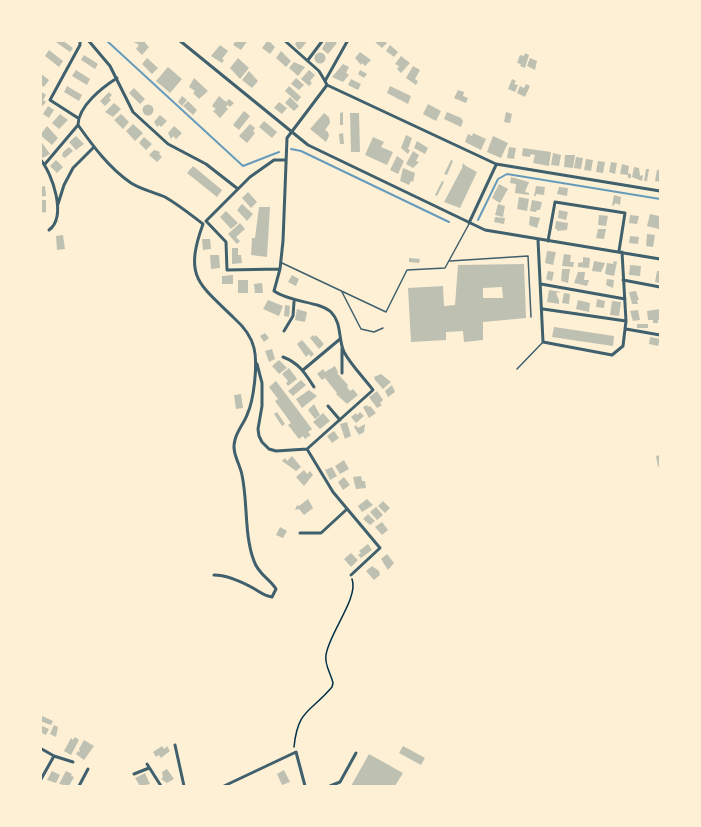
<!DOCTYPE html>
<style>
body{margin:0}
#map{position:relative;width:701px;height:827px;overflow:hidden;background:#fdf0d5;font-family:"Source Sans 3",sans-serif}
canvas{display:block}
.frame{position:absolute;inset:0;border:42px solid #fdf0d5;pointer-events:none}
</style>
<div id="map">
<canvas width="701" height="827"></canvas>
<div class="frame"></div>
</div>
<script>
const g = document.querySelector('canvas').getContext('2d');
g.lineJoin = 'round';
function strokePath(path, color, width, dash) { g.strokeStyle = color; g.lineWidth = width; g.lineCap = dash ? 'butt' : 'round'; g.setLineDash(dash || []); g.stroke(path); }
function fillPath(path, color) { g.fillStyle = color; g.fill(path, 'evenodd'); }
strokePath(new Path2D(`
 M106 40 243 166 279 152
 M291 149 301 151 449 222
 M478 220 498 179 507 174 660 199`), '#669bbc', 2);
fillPath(new Path2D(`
 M53 40H62L73 48 70 52Z
 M130 40H147L145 43 149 47 142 55 136 49 139 45Z
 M236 40H248L241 50 233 45Z
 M268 40 275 47 270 54 262 48Z
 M297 40H308L301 49H298L295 44Z
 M327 40H333L337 43 328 54 322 49Z
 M376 40H384L387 43 382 48 375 42Z
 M220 45 228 51 222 59 224 60 222 63 211 56Z
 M390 45 398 52 394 57 386 51Z
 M49 50 63 61 59 67 45 56Z
 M281 51 291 61 286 67 276 58Z
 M360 52 371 60 365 66 362 63 361 65 355 58Z
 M314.5 58a5.5 5.5 0 1 1 11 0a5.5 5.5 0 1 1-11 0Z
 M525 53 529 55 525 68 520 66 521 64 517 63 520 55 524 56Z
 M84 55 98 64 95 69 81 60Z
 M401 56 410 63 401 73 397 69 399 66 395 64Z
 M147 58 158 68 152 74 142 64Z
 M238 58 249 68 240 79 230 68Z
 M530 58 537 61 535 70 527 66Z
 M294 62 305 67 298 76 289 68Z
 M343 64 349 67 346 73 349 75 343 82 332 77Z
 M413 66 420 70 415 79 418 81 416 85 406 78Z
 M168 67 182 79 170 93 156 81Z
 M76 70 90 79 87 85 72 76Z
 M309 70 315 75 310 81 312 83 309 86 301 79Z
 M360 70 367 74 364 78 358 74Z
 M249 71 258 81 252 88 242 80Z
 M40 73 49 80 44 87 40 84Z
 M194 78 208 91 199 99 193 93 195 91 189 87Z
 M296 78 304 85 299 90 291 84Z
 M351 79 361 84 358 90 348 85Z
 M512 79 516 81 514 84 518 85 515 92 508 89Z
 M526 84 530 86 525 97 517 93 520 86 524 88Z
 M67 86 82 95 79 101 64 92Z
 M289 86 301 97 297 102 285 91Z
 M390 86 411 96 408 104 387 93Z
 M134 88 145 99 140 104 129 93Z
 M458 90 464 92 463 96 468 98 466 103 454 98Z
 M42 92 46 95 43 100 46 102 40 109Z
 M109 92 112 95 109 98 111 100 105 106 100 101Z
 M182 96 187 100 182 106 178 102Z
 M219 96 226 102 229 99 234 103 230 107 228 105 226 107 228 109 220 118 213 111 216 109 212 106Z
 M290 97 299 106 294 111 285 103Z
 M188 101 197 110 193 115 183 106Z
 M279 102 287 108 282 114 274 108Z
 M114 103 121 109 113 117 105 112Z
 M428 104 441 111 436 121 423 114Z
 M142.5 110a5.5 5.5 0 1 1 11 0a5.5 5.5 0 1 1-11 0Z
 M48 106 54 110 49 118 43 114Z
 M244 111 250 116 239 130 233 125Z
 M343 112V125H340V113Z
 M447 112 461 118 463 121 461 127 444 119Z
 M506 112 512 114 510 123 504 122Z
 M324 113 329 117 330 123 325 130 328 132 329 136 326 142 310 129Z
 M350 113H359L360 152H351Z
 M60 114 68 120 59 129 52 123Z
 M121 114 129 122 123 129 114 120Z
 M160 115 167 121 161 127 159 125 157 127 154 122Z
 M264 121 277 132 272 138 259 127Z
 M133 124 143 133 135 141 126 131Z
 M250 124 255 128 253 131 255 133 247 143 239 136Z
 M47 126 58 138 52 145 40 135Z
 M174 126 182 133 176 139 173 136 171 139 168 133Z
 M343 133 344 144H340L339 134Z
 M473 133 486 139 481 150 465 142 468 134 472 136Z
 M406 135 412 138 408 149 410 150 408 154 401 148Z
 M76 136 84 144 76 150 69 142Z
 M493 136 508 143 501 158 487 152Z
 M144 137 152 144 146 150 139 143Z
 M373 137 384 142 381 147 393 152 387 165 365 155Z
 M40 140 50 154 43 158 40 155Z
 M417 141 428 148 425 154 414 148Z
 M69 147 73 151 65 158 62 156 63 152Z
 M509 147 516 148 514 159 507 158Z
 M523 148 551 152 549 166 533 163 535 155 531 154 530 157 522 156Z
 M154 150 160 152 159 154 162 157 157 162 149 155Z
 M413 151 419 155 416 161 419 162 413 168 406 164Z
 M553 153 561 155 559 166 551 165Z
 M565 155H575L573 168 564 167Z
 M397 156 404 161 398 174 390 170Z
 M576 157 583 158 581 169 574 168Z
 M586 159 593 160 591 171 584 170Z
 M56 160 63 167 57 173 50 166Z
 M451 160 453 161 447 175 444 174Z
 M598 161 605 162 603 173 596 172Z
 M611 162 617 163 615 174 609 172Z
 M463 163 466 166 477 172 460 208 444 202 462 168Z
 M622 164 629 166 628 173 631 174V178H628V175L620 174Z
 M193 166 222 190 217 197 187 173Z
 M634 167 639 168 640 176 643 175 642 181 632 177Z
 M403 168 415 173 413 182 411 181 409 185 400 181Z
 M646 169H649L647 181H644Z
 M657 170H660V182L655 181Z
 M511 177 529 182 525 192 529 193V195L515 193 516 184 510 183Z
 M442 181 444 182 437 196 435 195Z
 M499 184 508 189 500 203 492 198Z
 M45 186 46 196 40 197V187Z
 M536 186 545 187 544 195 536 194V196H534Z
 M559 187 568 188 567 196 557 194Z
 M248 192 257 202 251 208 242 198Z
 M614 195 621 197 620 205 615 203 614 206 612 205Z
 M519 197 529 199 527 211 517 209Z
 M40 200H46V212L40 213Z
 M532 200 542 202 540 210H537L536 212 530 211Z
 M242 204 253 214 247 221 237 210Z
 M498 204 505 206 503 217 495 215Z
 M259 207H270L267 257 251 255 252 238H255Z
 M559 210 568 212 566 220 558 218Z
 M226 211 238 223 231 229 220 217Z
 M650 214 659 216V229L647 226Z
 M599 215 608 216 606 226 598 225Z
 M630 215 639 216 637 224 629 223Z
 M530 216 540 218 537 228 529 225Z
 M495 217 505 218 504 224 494 222Z
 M556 221 568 223 567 230 557 231V229H555Z
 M240 223 245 229 236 237 240 241 237 244 228 234Z
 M598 229H606L604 239 596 238Z
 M647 234 655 235 653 247 646 246Z
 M63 235 65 249 57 250 56 236Z
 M630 236 639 237 638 244 629 243Z
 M202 239H210L211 249 203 250Z
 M232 248H238V255H241L242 263 232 264Z
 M547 251 556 252 553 265 545 263Z
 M564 254 571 255 570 262H574L573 267 562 266Z
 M210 255H219L220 268 211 269Z
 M583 257 590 258 589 268 578 267V263L583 262Z
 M409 258 420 259 419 263 409 262Z
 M594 261 605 263 601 272 592 271Z
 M614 261 617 262 614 276 605 274 607 263 613 264Z
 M524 264 526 318 483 322V340L464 342 463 331 446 332V340L411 342 408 288 443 286 444 306 455 305 458 265ZM502 287 503 298H483V288Z
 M630 265 641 266 640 276 629 275Z
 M562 269H570L568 283 561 281Z
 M548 271 554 272 552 281 546 279Z
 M657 271H660V283L655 282Z
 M578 272H585L584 280H589L587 286 574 283Z
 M233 275V284H222V276Z
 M292 275 299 279 296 286 288 282Z
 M607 279 614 280 613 288 606 285Z
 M238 280H248V293H238Z
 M262 283 263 293H255L254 284Z
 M549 290 561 292 556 293 559 300V304L547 302Z
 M636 291 639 300H637L638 304H632L629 292Z
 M564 293 570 294 569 304 562 303Z
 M597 299 605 301 604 308 596 307Z
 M268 300 283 306 279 316 263 309Z
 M578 300 590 303 589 312 576 309Z
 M612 301 621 302 619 316 610 315Z
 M285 305 290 306 289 317 284 316Z
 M297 309 307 312 305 322 295 320Z
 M660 309V319L658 320V323H653V320H648L647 311Z
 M638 310 640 320 633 321 630 311Z
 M637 324H648V328H637Z
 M554 327 614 336 613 346 552 337Z
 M265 333 269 338 264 342 260 336Z
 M313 335 314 337 316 335 324 344 319 349 310 338Z
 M650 337 660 339 658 346 649 344Z
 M302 340 314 354 311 357 309 354 306 357 297 344Z
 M272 349 275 359 269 362 265 351Z
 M279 360 287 368 279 374 272 366Z
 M335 366 338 372 337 373 348 385 347 387 350 391 353 389 358 395 347 404 336 394 337 393 325 378 322 380 317 374 323 369 325 372Z
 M289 368 297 379 288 386 286 383 288 381 282 374Z
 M381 374 391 382 383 389 375 380 374 377Z
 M301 380 306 385 293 396 288 391Z
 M276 381 312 429 308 432 311 435 305 439 303 436 299 439 288 425 291 423 275 401 278 399 269 387Z
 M392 385 395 392 388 397 385 391Z
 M309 390 317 396 302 408 296 399Z
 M377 391 383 400 380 403 382 405 377 408 369 397Z
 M241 394 243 408 236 409 234 395Z
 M314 404 320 415 315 419 308 410Z
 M367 405 368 407 370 406 376 413 369 418 363 407Z
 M277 412 285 424 282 426 274 414Z
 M360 412 364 416 356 423 351 417 356 413 357 415Z
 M323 413 330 421 320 429 313 422Z
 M347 422 351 436 345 439 340 424Z
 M365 424 364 432 359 435 354 427 356 425 358 428Z
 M334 431 339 438 332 443 327 436Z
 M660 455V466L658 467 656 456Z
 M292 456 301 467 296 471 282 461 285 458 287 461Z
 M344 460 349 469 340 474 335 466Z
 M332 467 337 476 330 480 325 470Z
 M304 470 307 474 310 471 313 475 304 486 296 477Z
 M361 476 362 481H365L366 488 356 489 353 477Z
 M344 477 350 485 343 490 338 482Z
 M308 499 313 508 304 515 299 509 295 510 297 505 299 506Z
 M367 499 373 505 362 512 358 506Z
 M383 501 390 508 385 513 378 506Z
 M376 507 383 515 377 520 370 512Z
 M368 514 375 521 370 525 363 519Z
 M382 522 388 530 382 535 375 527Z
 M280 527 287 531 283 538 276 535Z
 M368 544 372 550 361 558 358 555 361 553 359 551Z
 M351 553 358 560 351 567 344 559Z
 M387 554 394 563 388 570 381 559Z
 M372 566 379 571 380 575 374 580 366 571Z
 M40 715 53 721 51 725 40 721Z
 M40 725 49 729 46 735 40 732Z
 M54 725 58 727 56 737 50 734Z
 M75 737 79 740 71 755 64 751 71 738 73 740Z
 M84 740 94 746 84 760 76 754 78 751 80 752 79 749Z
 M162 746 164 749 167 746 170 751 161 758 159 755 156 757 153 752Z
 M403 746 425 758 421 765 399 753Z
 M369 754 403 773 395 786H351Z
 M167 769 174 779 167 783 161 779 163 777 162 772Z
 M284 770 290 782 282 785 277 774Z
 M52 771 60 775 56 783 47 780Z
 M66 771 72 774 71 776 74 777 69 786 59 784Z
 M145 773 150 784 140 786 135 778Z`), '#bec0b2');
strokePath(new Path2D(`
 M294 747C298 709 310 713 332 687L333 683C331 674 324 664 326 655 329 633 359 598 352 579`), '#003049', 1.5);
strokePath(new Path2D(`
 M450 261 528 256 531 317
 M282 263 386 312 407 270 445 268 469 224
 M342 292 361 329 374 332 383 328
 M517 369 543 342`), '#3f606c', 1.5);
strokePath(new Path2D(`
 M88 40 110 66 133 112 168 144 206 164 238 189
 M179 40 308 145 485 230 660 259
 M284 40 319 71 325 81
 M308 60 323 40
 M327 85 496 164 660 191
 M78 118 50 100 80 45V40
 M78 125C93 146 109 168 131 183 142 190 154 192 165 197 179 205 191 215 203 224
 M40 159C53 174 67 217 49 230
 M45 164 78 125C78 106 103 87 117 78
 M58 204 64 185 73 168 94 147
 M469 223 496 165
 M203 224C184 277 198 283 234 318 243 326 251 335 254 348 258 364 254 400 247 415 244 423 237 431 235 440 231 452 240 464 242 475 248 503 244 535 254 561 258 574 270 579 276 589L272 597C264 596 260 592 253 588 242 582 226 575 214 575
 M538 240 543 342 612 355 623 346 626 321
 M548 241 555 202 625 213 619 251
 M280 269 227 270 226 242 206 221 250 177 274 160H285
 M623 280 660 287
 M541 284 625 299
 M543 309 626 321 622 252
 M626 329 660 335
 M284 331 293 316 294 302
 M342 348V373
 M283 357C299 363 305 373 314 387
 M257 364 262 383V406L258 429 259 436 262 442 269 449 276 451 307 449 373 390C364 378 351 365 344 352 338 339 342 323 331 312 319 301 291 303 274 291L280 269 283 241 287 138 327 85 325 81 348 40
 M303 370 340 339
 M328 406 340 420
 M307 449 333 492 380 548 351 575
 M300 533H321L346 510
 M175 745 184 786
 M40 748 54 756 73 762
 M147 764 161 786
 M134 774 149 768
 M40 781 54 756
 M79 786 88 769
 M224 786 296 752 305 786
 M330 786 340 782 356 753`), '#3f606c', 3);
</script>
